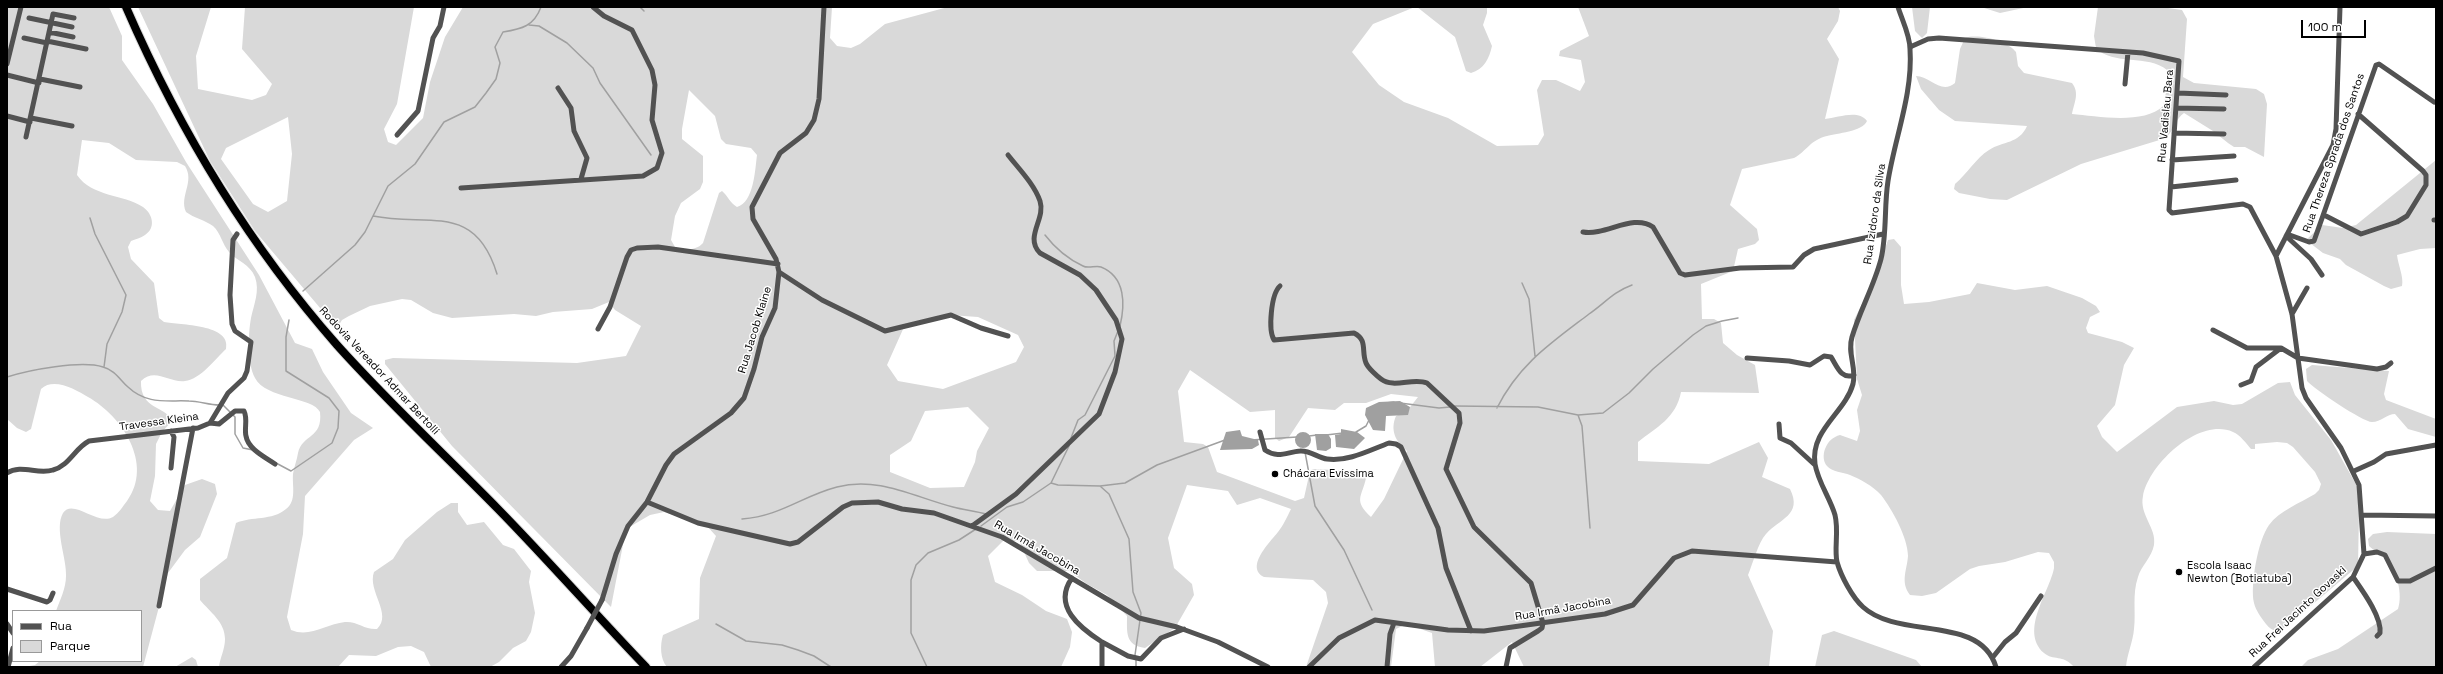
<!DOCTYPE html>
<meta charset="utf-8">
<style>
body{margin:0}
#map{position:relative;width:2443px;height:674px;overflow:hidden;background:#fff;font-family:"Space Grotesk",sans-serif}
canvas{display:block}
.frame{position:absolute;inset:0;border:8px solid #000;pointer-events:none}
.legend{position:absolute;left:12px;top:610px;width:130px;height:52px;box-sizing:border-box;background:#fff;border:1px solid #999;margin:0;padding:5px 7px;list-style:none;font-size:12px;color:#000}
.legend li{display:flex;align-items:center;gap:8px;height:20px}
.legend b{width:20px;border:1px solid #999}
.scale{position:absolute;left:2301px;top:20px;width:65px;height:18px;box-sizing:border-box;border:2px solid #000;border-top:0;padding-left:5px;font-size:12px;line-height:14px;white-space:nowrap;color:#000;-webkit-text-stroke:3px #fff;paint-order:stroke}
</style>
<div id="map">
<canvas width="2443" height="674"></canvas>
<div class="frame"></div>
<ul class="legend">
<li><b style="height:5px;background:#525252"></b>Rua</li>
<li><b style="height:11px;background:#d9d9d9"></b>Parque</li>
</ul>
<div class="scale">100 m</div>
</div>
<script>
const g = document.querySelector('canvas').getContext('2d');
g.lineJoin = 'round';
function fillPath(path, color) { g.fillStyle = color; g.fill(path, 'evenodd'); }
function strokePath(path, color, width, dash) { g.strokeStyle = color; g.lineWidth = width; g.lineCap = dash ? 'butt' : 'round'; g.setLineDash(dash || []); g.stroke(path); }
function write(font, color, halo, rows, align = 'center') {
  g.font = font + ' "Space Grotesk",sans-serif'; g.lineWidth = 3; g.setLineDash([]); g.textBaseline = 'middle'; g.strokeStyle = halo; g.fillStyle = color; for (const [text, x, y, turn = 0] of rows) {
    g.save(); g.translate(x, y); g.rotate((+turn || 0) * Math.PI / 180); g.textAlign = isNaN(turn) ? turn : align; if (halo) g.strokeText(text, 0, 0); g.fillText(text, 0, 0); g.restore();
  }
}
fillPath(new Path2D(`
 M7 7H109L122 36V60L153 104 186 162 259 275 295 343 312 349 323 372 351 413 373 428 354 440 305 496 303 534 287 617 291 630C310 638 326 624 345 622 357 621 365 630 377 629 393 614 367 591 374 572L393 559 405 540 437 512 451 503H458V512L467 525 484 522 503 545 514 549 531 571 529 582 535 613 531 632 526 641 513 648 499 662 490 667H431L424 652 411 646 398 647 376 656 349 655 338 667H219C220 658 225 649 225 639 225 622 210 612 200 600V579L227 558 236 523C252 516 272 521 286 509 297 501 292 486 293 474 294 467 297 460 298 453 302 434 323 439 320 412 313 397 266 399 255 378 247 363 248 335 251 318 254 304 260 291 255 277 250 264 237 261 229 252 222 244 221 233 213 226 205 220 194 218 186 212 179 196 195 182 185 166L177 162 136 160 109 143 82 140 77 175C92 197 123 194 143 207 153 214 156 228 145 235 141 238 135 239 131 241L128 247 131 259 154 283 159 318 164 322C180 325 232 324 226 349 215 359 201 379 185 381 169 383 155 367 141 381 140 410 165 405 172 421L162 432 156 444 155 476 150 501 158 510 170 511 185 485 202 479 215 484 217 494 200 537 185 550 168 573 143 667H24L35 665 40 661H141V611H56C60 600 66 588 66 576 67 559 54 529 63 513 73 498 97 526 113 517 119 513 123 506 127 501 154 464 122 416 88 397 76 390 54 377 41 389L31 429 26 432 17 428 7 419Z
 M138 7H211L196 56 198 89 252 100 266 95 272 84 242 49 245 7H414L397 104 384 129 388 142 396 145 423 118 430 82 445 37 463 7H832L830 38 837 46 851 48 860 44 885 24 948 7H1415L1373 24 1352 52 1379 85 1404 102 1448 118 1497 146 1538 145 1544 135 1537 90 1542 80H1556L1580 91 1585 82 1581 60 1559 56 1560 51 1589 36 1578 7H1838L1840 11 1838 21 1827 39 1839 59 1825 119C1838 118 1858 109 1867 121 1862 132 1837 133 1827 136 1810 140 1807 151 1794 158L1742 169 1730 205 1757 229 1759 240 1755 244 1738 249 1733 271 1701 284 1702 319H1714L1721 323 1723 343 1737 355 1755 365 1759 393 1681 392C1676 418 1657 427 1638 442V461L1709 464 1759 442 1768 458 1762 477 1790 489C1803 515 1779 519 1766 534 1758 543 1753 563 1748 575L1773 631 1769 667H1524L1512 642 1480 667H1435L1432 633 1406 624 1396 629 1391 667H1306L1328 603 1326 592 1313 580 1264 577C1244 567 1272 540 1278 532 1283 526 1287 517 1291 509L1260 498 1237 505 1228 491 1187 485 1168 538 1174 568 1192 584 1194 595 1175 628 1145 648C1125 645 1127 633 1127 616L1107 595 1087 584 1069 571H1037L1029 563 1019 541H1003L988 556 995 582 1022 595 1046 611 1067 619 1072 632 1070 647 1061 667H667C660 659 660 645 663 635L699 619 700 578 716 536 706 525 664 512 650 515 626 529 611 607 452 446 385 364V360L393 358 577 363 626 356 641 326 615 310 609 302 592 309 553 312 536 316 514 314 452 318 433 313 411 300 402 299 370 306 349 316 342 320 337 328 255 231 210 161ZM689 90 715 116 721 139 726 144 751 148 757 155C755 170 754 202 737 207 730 203 728 196 722 191L719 193 703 243C696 251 684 250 675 247L671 240 675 216 681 203 700 189 703 182V156L682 139V129ZM288 117 292 154 287 201 268 212 253 204 221 159 226 148ZM950 315 978 317 1018 335 1024 347 1016 362 943 389 898 381 887 365 904 327ZM1190 370 1250 412 1275 410V438L1279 441 1289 437 1308 408 1335 410 1344 403H1366L1391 394 1418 397 1407 411 1396 416C1390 430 1395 441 1407 451L1384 499 1371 517C1353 500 1362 497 1366 478L1363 473 1356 471 1313 469 1310 471 1304 498 1295 501 1217 472 1208 447 1203 444 1184 442 1178 391ZM968 407 989 428 977 451 975 462 964 487 930 488 890 472V455L911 441 925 411Z
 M1417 7H1487V13L1483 25 1492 46C1489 59 1484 69 1471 73L1466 71 1455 37Z
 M1912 7H1930L1927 33 1922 38 1915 31Z
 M1981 7H2028L2000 13Z
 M2098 7H2161L2182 10 2187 19 2183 77 2194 83 2256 89 2264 94 2267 104 2264 157 2245 147H2234L2228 143 2213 131 2184 113C2176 118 2174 130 2166 138L2081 164 2007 200 1990 199 1959 193 1954 189 1955 184C1967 174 1976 158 1989 150 2003 141 2019 144 2027 126L1955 121 1939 110 1921 89 1916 76C1930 76 1941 95 1955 83L1960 49 1965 38C1978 33 2008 41 2016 52L2018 66 2024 73 2072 83C2080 93 2074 103 2072 114 2096 116 2144 125 2163 106L2169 79 2167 70C2148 54 2113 66 2096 48L2094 36Z
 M2436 160V248L2420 249 2397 255C2398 265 2404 277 2402 286L2391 289 2384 286 2346 265 2340 259 2323 253 2306 240 2322 225 2343 228 2356 225Z
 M1894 239 1901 247V285L1904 304 1929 302 1970 294 1977 283 2015 290 2047 286 2082 298 2096 306 2100 312 2090 317 2086 328 2088 333 2122 342 2134 348 2124 365 2115 405 2097 426 2102 437 2117 452 2177 407 2214 401 2233 405 2242 404 2278 383 2290 382 2295 395 2331 440 2357 486 2359 514 2358 566 2287 626C2278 632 2272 632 2266 624 2261 617 2256 611 2254 603 2250 585 2258 540 2269 525 2279 511 2300 503 2315 494L2319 490 2321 484 2315 472 2293 447 2287 443 2277 442 2255 444V449H2251C2246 443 2240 435 2233 432 2199 417 2149 464 2143 496 2139 515 2157 528 2154 545 2152 557 2141 566 2138 577 2132 594 2136 612 2134 629 2133 642 2127 654 2126 667H2074C2063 654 2053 661 2044 653 2019 631 2050 591 2054 568V562L2049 553 2038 552 2005 562 1979 566 1970 569 1936 593 1922 596 1910 595C1900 582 1907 570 1908 556 1908 538 1892 509 1881 495 1873 486 1860 479 1850 475 1843 472 1832 472 1827 466 1823 462 1823 454 1825 449 1828 441 1833 437 1840 435L1857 441 1860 431 1857 410 1862 395 1857 379 1854 320 1874 280 1888 240Z
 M2312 365 2389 371 2384 394 2386 400 2436 419V437L2408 429 2395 414C2387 414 2381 422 2372 422 2363 422 2314 389 2307 381L2306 369Z
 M2387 532 2436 534V667H2301L2308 660 2338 649 2398 609C2403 594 2397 571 2386 559 2381 554 2374 551 2369 546L2368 539 2373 534Z
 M1834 631 1916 660 1922 667H1815L1822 635Z
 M192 657 196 660 198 667H175Z`), '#d9d9d9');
fillPath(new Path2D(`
 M1400 401 1410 407 1408 415 1386 416 1385 431 1373 430 1365 415 1366 408 1379 402Z
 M1341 429 1357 432 1365 438 1354 449 1336 447 1335 435 1341 434Z
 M1240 430 1242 436 1258 440 1259 445 1252 449 1220 450 1226 432Z
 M1295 440a8 8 0 1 1 16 0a8 8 0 1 1-16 0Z
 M1315 434H1328L1331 439V448L1326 451 1317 450Z`), '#a0a0a0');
strokePath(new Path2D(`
 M640 7 644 11
 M529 25 539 26 567 43 593 68 600 83 651 155
 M373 216C429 227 475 202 497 274
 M90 218 95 234 126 295 122 312 107 344 104 367
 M1045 235C1055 248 1068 259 1083 266 1088 269 1096 265 1101 267 1126 277 1125 305 1120 326
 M1522 283 1529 299 1535 356
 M303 291 355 245 365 232 388 186 415 164 444 122 475 107 486 93 496 79 500 63 495 47 503 32C522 29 534 26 541 7
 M7 377C29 370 81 360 103 367 115 370 120 380 128 387 147 405 167 400 189 401 199 401 209 405 219 405
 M1386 403 1394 402
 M1400 403 1439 408 1450 407
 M223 405 235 417V434L243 448 253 450
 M1455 406 1538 407 1578 415 1603 413 1629 393 1653 369 1693 335 1706 326 1722 321 1738 318
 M1497 408C1519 364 1551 343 1589 314 1605 303 1613 292 1632 285
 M1578 415 1582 426 1590 528
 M1356 432 1366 426 1369 420
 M1326 435 1343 433
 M1309 436 1317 435
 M1071 438 1078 420 1085 415 1115 356 1114 341 1118 331
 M1251 440 1297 437
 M1305 452 1315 506 1344 550 1372 610
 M276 463 291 471 332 443 338 428 339 411 329 398 286 371V337L289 320
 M1051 483 1058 485 1100 486 1125 483 1157 465 1225 440
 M1100 486 1109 494 1129 539 1133 592 1141 613 1135 655
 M742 519C781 516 802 496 837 487 878 476 914 497 953 507 964 510 975 511 986 514
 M981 526 1007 507 1023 502 1051 483 1069 446
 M716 624 746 641 782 645 798 650 814 656 831 667
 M1136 659V667
 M927 667 911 633V580L916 565 928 553 959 540 976 529`), '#a0a0a0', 1.5);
const highway = new Path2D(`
 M126 7C179 129 249 245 337 345 388 402 444 454 498 509 548 560 596 615 646 667`);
strokePath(highway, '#dbdbdb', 10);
strokePath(new Path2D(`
 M1898 7C1902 20 1910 35 1910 49 1913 94 1895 137 1888 181 1884 206 1887 234 1881 259 1874 286 1860 310 1852 337 1847 353 1857 368 1853 384 1845 413 1810 430 1815 464 1818 482 1830 498 1835 515 1839 531 1834 548 1837 562 1841 576 1852 597 1863 607 1899 640 1980 614 1996 667
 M29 18 72 27
 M49 32 73 37
 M24 38 47 43
 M47 41 86 49
 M1910 47 1928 39 1939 38 2143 53 2179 61 2169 210 2172 213 2243 204 2250 207 2276 256 2292 314 2302 388 2306 398 2341 448 2359 485 2364 554 2353 577 2254 667
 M7 64 21 7
 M7 75 39 83
 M40 79 80 87
 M2125 84 2128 52
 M558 88 571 108 574 131 587 158 581 179
 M2178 93 2226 95
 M2176 108 2224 109
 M7 116 30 122
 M31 118 72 126
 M2174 133 2224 134
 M397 135 418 111 433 38 440 26 444 7
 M26 137 53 14 74 18
 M2172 160 2234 156
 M2171 187 2236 180
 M461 188 643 176 657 168 662 153 652 120 655 85 652 70 632 30 604 16 593 7
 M2324 215 2361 234 2397 222 2407 216 2426 185V175L2423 171 2358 114
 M2434 220H2436
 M1583 232C1606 236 1633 213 1653 227L1680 273 1685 275 1740 268 1793 267 1804 255 1814 249 1883 234
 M2287 234 2309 242 2314 241 2376 65 2379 64 2434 102
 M2286 236 2311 259 2322 275
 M2276 256 2333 145 2336 129 2340 7
 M779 272 822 300 885 331 951 315 981 328 1008 336
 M1280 286C1271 294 1268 330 1274 340L1354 333C1368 340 1361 351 1366 363 1368 368 1377 376 1381 379 1394 389 1413 377 1427 383L1459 413 1460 423 1446 469 1474 527 1531 583 1543 623 1542 628 1538 631 1510 648 1506 667
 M2292 314 2307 288
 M598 329 610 307 627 257 631 250 637 248 658 247 778 264
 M2213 330 2247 348H2280
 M1747 358 1789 361 1810 365 1824 356 1831 357C1837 366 1841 380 1854 375
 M2241 385 2251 381 2256 367 2281 348 2298 358 2377 369 2386 367 2391 363
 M210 423 219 424 235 411H244C248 419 244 428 246 436 248 449 265 457 275 464
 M1779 424 1780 438 1791 443 1815 465
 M171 431 174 437 171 468
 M1260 432 1265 450C1278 459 1287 452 1300 451 1310 450 1318 458 1327 459 1348 462 1370 450 1389 443L1396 444 1401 447 1438 528 1446 568 1471 631
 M2354 471 2374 462 2386 454 2436 445
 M7 473C21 464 38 475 53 470 69 466 75 448 89 441L198 428 210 423 228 393 244 378 247 371 251 342 235 331 232 324 230 295 233 240 237 234
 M647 502 698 523 790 544 798 542 843 507 852 503 878 502 902 509 934 513 1002 537 1139 618 1177 627 1218 642 1268 667
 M2363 515 2436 516
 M972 526 1016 494 1099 414 1115 372 1122 339 1116 320 1096 290 1080 275 1040 253C1024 237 1046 219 1040 201 1034 184 1019 169 1008 155
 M2364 554 2377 552 2385 555 2398 581H2410L2436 568
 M2353 577C2362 590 2382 617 2380 633L2377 636
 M1072 578C1052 606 1080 628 1102 642
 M7 589 47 602 50 600 53 593
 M602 600 616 554 628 526 647 502 666 465 674 454 731 413 744 398 754 369 762 337 775 308 779 272 776 259 753 219 752 207 780 153 806 133 814 120 819 99 824 7
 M159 606 193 428
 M7 624 13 633
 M1993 657 2005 642 2016 633 2041 596
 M8 667 13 648
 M561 667 571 656 587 628
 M1102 667V642L1128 656 1141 659 1161 638 1184 629
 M1309 667 1339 638 1375 620 1448 630 1484 631 1605 614 1633 605 1674 558 1692 551 1837 562
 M1387 667 1390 634 1394 623`), '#525252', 5);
strokePath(highway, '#000', 8);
strokePath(new Path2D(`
 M587 628 602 600`), '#525252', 5);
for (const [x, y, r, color] of [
 [1275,474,4,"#000"],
 [2179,572,4,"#000"]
]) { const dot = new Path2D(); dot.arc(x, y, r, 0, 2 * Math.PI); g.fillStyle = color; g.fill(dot); strokePath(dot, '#fff', 1.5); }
write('11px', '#000', '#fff', [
 ["Rua Vadislau Bara",2166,116,-85],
 ["Rua Thereza Sprada dos Santos",2334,153,-71],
 ["Rua Izidoro da Silva",1875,214,-82],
 ["Rua Jacob Klaine",755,330,-73],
 ["Rodovia Vereador Admar Bertolli",379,371,47],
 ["Travessa Kleina",159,422,-8],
 ["Rua Irmã Jacobina",1037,548,30],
 ["Rua Irmã Jacobina",1563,609,-10],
 ["Rua Frei Jacinto Govaski",2298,612,-43]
]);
write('11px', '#000', '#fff', [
 ["Chácara Evíssima",1283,474],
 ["Escola Isaac",2187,566],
 ["Newton (Botiatuba)",2187,579]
], 'left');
</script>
